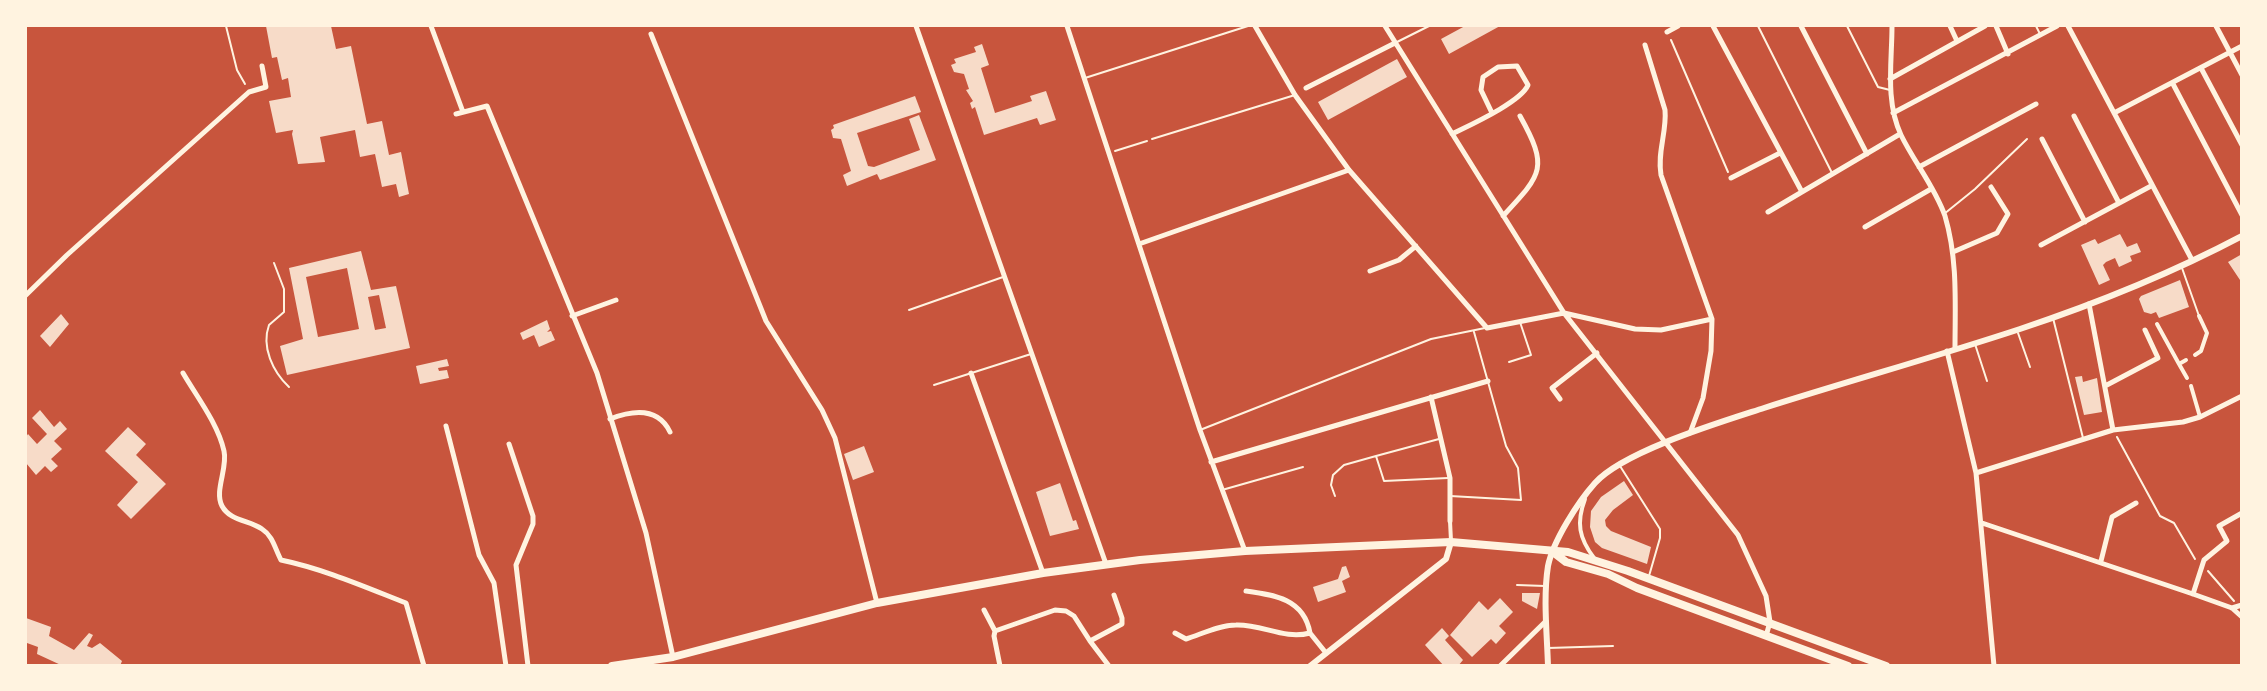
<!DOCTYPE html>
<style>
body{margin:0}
#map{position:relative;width:2267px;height:691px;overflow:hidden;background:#c8553d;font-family:"Asap Condensed",sans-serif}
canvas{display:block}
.frame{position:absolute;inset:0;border:27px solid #fff3e0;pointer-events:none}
</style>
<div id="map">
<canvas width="2267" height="691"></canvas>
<div class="frame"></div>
</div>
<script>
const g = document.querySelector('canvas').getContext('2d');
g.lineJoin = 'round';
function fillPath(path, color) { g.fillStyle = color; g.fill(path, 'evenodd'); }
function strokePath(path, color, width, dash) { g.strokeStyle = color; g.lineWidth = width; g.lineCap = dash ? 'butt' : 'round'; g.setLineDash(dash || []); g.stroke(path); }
fillPath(new Path2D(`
 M266 26H331L336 49 351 46 367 124 382 121 389 155 401 152 409 194 399 197 396 184 382 187 375 154 360 157 355 130 320 137 325 162 298 164 292 134 293 130 276 133 269 101 291 97 288 78 282 80 277 57 272 58Z
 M1465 26H1500L1449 54 1441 39Z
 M982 44 989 65 981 68 995 113 1032 101 1030 96 1046 91 1056 120 1040 125 1037 118 984 135 975 107 972 109 970 103 973 101 966 90 969 89 964 74 954 72 951 65 956 63 954 59 976 52 974 47Z
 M1397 59 1407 77 1328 120 1318 102Z
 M915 96 921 112 857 133 868 166 874 167 920 150 909 119 919 115 936 160 880 180 877 174 847 186 843 175 851 171 841 139 833 138 831 130 834 128 833 125Z
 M2120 234 2127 247 2137 243 2141 252 2130 256 2132 261 2119 267 2115 258 2106 262 2103 265 2110 280 2099 285 2081 245 2095 239 2098 244Z
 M361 251 371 290 396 286 410 348 287 375 280 346 303 339 289 268ZM347 268 359 329 318 337 306 277ZM379 295 386 328 375 330 368 297Z
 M2242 254V283L2228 262Z
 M2180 280 2189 307 2159 318 2156 312 2151 314 2144 312 2139 299 2141 296Z
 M61 314 69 324 50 347 40 336Z
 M547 320 550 329 547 332 551 331 555 340 539 347 534 335 523 340 520 333Z
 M447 359 449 366 438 368 439 371 447 370 449 378 420 384 416 366Z
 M2082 376 2083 382 2097 378 2102 412 2084 415 2075 377Z
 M40 410 54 427 60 421 67 429 54 441 62 449 51 459 58 466 51 472 45 466 36 475 26 463V437L28 434 37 444 47 434 32 418Z
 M128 427 146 444 136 455 166 484 131 519 117 505 138 482 105 451Z
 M864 446 874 472 853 480 844 454Z
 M1624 481 1633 495 1613 510 1605 520 1606 526 1611 531 1651 547 1647 564 1602 548 1595 542 1590 527 1591 511 1601 497Z
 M1060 483 1073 521 1076 520 1079 529 1050 536 1036 492Z
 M1346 566 1350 577 1342 581 1346 592 1318 602 1313 587 1338 579 1342 567Z
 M1522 593H1540L1537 609 1522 601Z
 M1500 598 1513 612 1499 626 1506 633 1496 644 1491 639 1472 657 1450 635 1479 601 1488 610Z
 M26 618 51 627 49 636 74 650 89 633 93 635 87 646 92 648 100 643 122 661 120 666H63L37 654 38 647 27 643Z
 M1442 628 1449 636 1445 640 1463 660 1458 666H1444L1425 645Z`), '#f7dbc8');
strokePath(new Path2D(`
 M226 26 237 70 245 84
 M1671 40 1728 172
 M1115 151 1147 141
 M2117 437 2160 516 2174 523 2195 559
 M2208 571 2234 601`), '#fff3e0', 2);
strokePath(new Path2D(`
 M1758 26 1832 173
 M1847 26 1878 87 1890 90
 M2036 26 2040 34
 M1397 42 1429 26
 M1085 78 1248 26
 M1152 139 1295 95
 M1944 214 1975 189 2027 139
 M274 263 284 289V312L269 325C261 347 273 372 289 387
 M2182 268 2199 316
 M909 310 1003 277
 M2053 318 2083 438
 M2018 333 2030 367
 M1975 344 1987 381
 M1509 362 1531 355 1520 322
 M934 385 1031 354
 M1200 430 1431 339 1485 328
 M1439 439 1376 456 1384 481 1448 478
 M1620 466 1660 529V538L1649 576
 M1222 490 1303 467
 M1335 496 1331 485 1333 475 1344 465 1376 456
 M1450 496 1521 500 1518 468 1506 446 1474 332
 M1517 585 1545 586
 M1548 648 1613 646`), '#fff3e0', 2);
strokePath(new Path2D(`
 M2157 324 2179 364
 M2195 355 2201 351 2207 333 2199 316
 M2186 360 2179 364 2187 378
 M2191 386 2200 417
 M1585 499C1576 523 1579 538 1594 558
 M1450 521 1451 541`), '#fff3e0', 4);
strokePath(new Path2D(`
 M431 26 463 112
 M916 26 1106 564
 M1067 26 1200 430 1245 551
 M1255 26 1295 95 1349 170 1487 328 1564 313 1635 329 1661 330 1712 319
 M1385 26 1564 313 1738 535 1766 596 1770 622 1766 636
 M1713 26 1802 192
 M1801 26 1867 154
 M1892 26C1892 62 1885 101 1901 135 1914 162 1935 187 1945 216 1958 260 1955 304 1955 349
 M1950 26 1957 41
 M1996 26 2008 54
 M2068 26 2192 260
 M2216 26 2242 75
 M1667 32 1678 26
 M651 34 766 321 822 410 835 438 877 603
 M1645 45 1665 110C1667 132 1657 152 1661 175L1712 319 1711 351 1703 398 1690 433
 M2201 68 2242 145
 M1890 79 1985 26
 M2173 84 2242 215
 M1306 88 1395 43
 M1893 113 2057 26
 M2114 113 2242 46
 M456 114 487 106 597 373 646 533 673 657
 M2074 116 2119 203
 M1452 134C1470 125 1521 102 1528 85L1517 66 1498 67 1483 77 1481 90 1492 113
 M2042 139 2085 222
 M1919 167 2036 104
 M1731 178 1780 153
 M1768 212 1900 134
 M1503 216C1542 174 1549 168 1520 116
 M1865 227 1931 189
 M1139 244 1349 170
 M2041 245 2151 186
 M1953 252 1997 233 2008 214 1991 187
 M1370 271 1399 260 1416 246
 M26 295 67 255 249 92 266 87 262 66
 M2089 304 2113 430
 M572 316 616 300
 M1947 351 1976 473 1994 666
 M183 373C197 397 218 424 224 451 228 468 214 491 222 506 230 521 249 520 262 529 273 536 275 549 281 560 324 569 365 587 406 603L424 666
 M971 373 1043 573
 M2105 386 2158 358 2145 330
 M1431 397 1450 478V521
 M1560 399 1552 388 1597 353
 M610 419C633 410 658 407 670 432
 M446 426 479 555 494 583 506 666
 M509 444 533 516V524L516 565 528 666
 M1211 462 1488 381
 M1976 473 2113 430 2183 422 2200 417 2242 396
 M1982 523 2193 594 2232 608 2242 617
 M2101 561 2112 517 2136 503
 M1246 591C1275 595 1304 599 1310 633
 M2193 594 2204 560 2227 541 2219 526 2242 513
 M2232 608 2242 605
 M984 610 995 631
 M1175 633 1186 639C1202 634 1219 625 1236 625 1262 624 1284 640 1310 633L1326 653
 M1090 641 1122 624V618L1114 595
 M1000 666 994 636 995 631 1055 610 1066 611 1074 616 1090 641 1109 666
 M1500 666 1546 621`), '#fff3e0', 5);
strokePath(new Path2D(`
 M1310 666 1446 559 1451 542
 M1548 666C1547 633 1543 598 1548 566 1553 541 1578 502 1595 483 1624 451 1721 422 1764 408 1849 381 1935 357 2020 329 2095 304 2172 273 2242 236`), '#fff3e0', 6);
strokePath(new Path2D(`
 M1553 552 1566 562 1608 574 1637 588 1848 666
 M612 666 673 657 877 603 1043 573 1140 560 1245 551 1451 542 1568 552 1628 571 1886 666`), '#fff3e0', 8);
</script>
